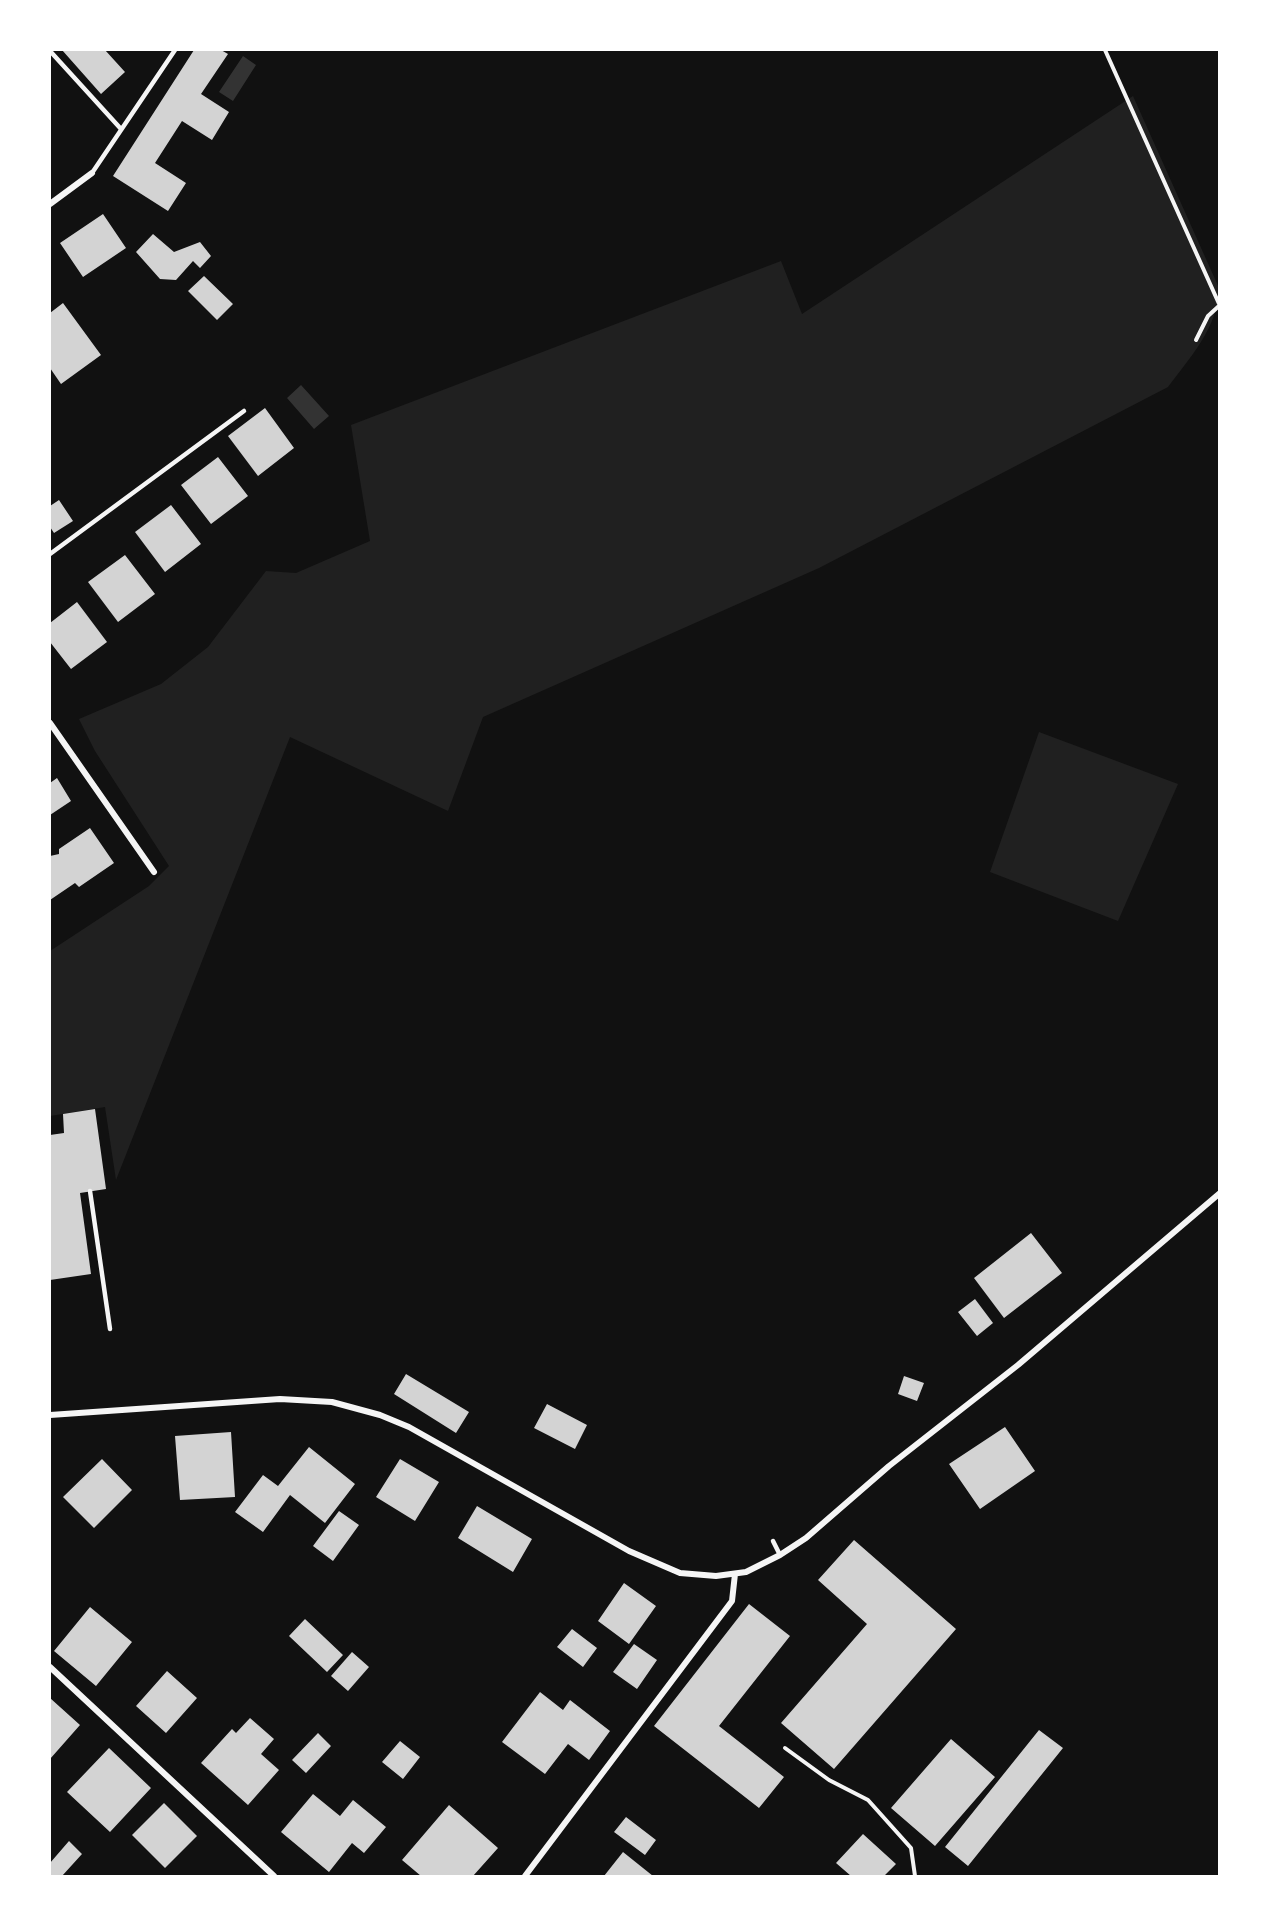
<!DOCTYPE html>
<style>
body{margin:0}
#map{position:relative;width:1269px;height:1926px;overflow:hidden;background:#111;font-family:Montserrat,sans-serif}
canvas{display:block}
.frame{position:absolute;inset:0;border:51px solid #fff;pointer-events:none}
</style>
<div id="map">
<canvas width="1269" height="1926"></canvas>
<div class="frame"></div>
</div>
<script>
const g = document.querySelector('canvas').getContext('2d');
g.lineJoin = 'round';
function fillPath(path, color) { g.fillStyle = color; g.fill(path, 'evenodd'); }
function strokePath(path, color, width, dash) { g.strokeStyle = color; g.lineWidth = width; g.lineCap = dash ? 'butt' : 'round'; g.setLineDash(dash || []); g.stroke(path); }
fillPath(new Path2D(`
 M1133 96 1219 288C1219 326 1189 359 1168 387L819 568 483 717 448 811 290 737 116 1180 105 1107 50 1116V951L149 886 169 866 95 751 79 719 161 684 208 647 266 571 296 573 370 541 351 425 781 261 802 314Z
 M1039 732 1178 784 1118 921 990 872Z`), '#202020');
fillPath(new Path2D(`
 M243 56 256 65 233 101 219 92Z
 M301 385 329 416 314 429 287 398Z`), '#333');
fillPath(new Path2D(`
 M62 50H105L125 72 101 94Z
 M194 50H221L228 54 201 94 229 112 212 140 182 121 155 163 186 183 168 211 113 176Z
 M103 214 126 248 83 277 60 243Z
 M153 234 174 252 200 242 211 256 200 268 193 261 176 280 160 279 136 252Z
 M204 276 233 304 217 320 188 291Z
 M63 303 101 355 61 384 50 368V313Z
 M265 408 294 448 258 476 228 436Z
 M218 457 248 496 211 524 181 485Z
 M59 500 73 521 54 533 50 527V506Z
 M171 505 201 544 165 572 135 532Z
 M125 555 155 594 118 622 88 582Z
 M77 602 107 642 71 669 50 642V623Z
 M57 778 71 801 50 815V783Z
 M90 828 114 863 79 887 75 883 50 900V856L59 854V849Z
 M95 1109 106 1189 80 1193 91 1274 50 1280V1135L64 1133 63 1114Z
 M1031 1233 1062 1273 1004 1318 974 1278Z
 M975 1299 993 1323 977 1336 958 1312Z
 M406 1374 469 1412 456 1433 394 1394Z
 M904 1376 924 1383 917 1401 898 1394Z
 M547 1404 587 1425 575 1449 534 1428Z
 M1005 1427 1035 1471 980 1509 949 1464Z
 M231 1432 235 1497 180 1500 175 1436Z
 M309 1447 355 1484 325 1523 290 1495 263 1532 235 1512 263 1475 278 1486Z
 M102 1459 132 1490 94 1528 63 1497Z
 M400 1459 439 1482 415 1521 376 1497Z
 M477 1506 532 1539 513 1572 458 1538Z
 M339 1511 359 1525 333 1561 313 1546Z
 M854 1540 956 1629 834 1769 781 1723 867 1624 818 1580Z
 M624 1583 656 1606 629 1644 598 1621Z
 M749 1604 790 1636 719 1726 784 1777 759 1808 654 1726Z
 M90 1607 132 1642 96 1686 54 1651Z
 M305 1619 343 1655 327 1672 289 1636Z
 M572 1629 597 1648 583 1667 557 1647Z
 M634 1644 657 1660 637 1689 613 1672Z
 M352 1652 369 1667 348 1691 331 1676Z
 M167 1671 197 1698 166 1733 136 1706Z
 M540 1692 563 1710 570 1700 610 1731 589 1760 568 1744 545 1774 502 1742Z
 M50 1698 80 1725 50 1759Z
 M250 1718 274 1739 261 1754 279 1770 248 1805 201 1763 232 1729 236 1733Z
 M1039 1730 1063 1748 968 1866 945 1847Z
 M318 1733 331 1746 306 1773 292 1760Z
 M951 1739 995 1777 935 1846 891 1808Z
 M400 1741 420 1757 403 1779 382 1762Z
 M109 1748 151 1788 110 1832 67 1792Z
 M313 1794 340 1816 353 1800 386 1827 364 1853 352 1843 329 1872 281 1832Z
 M164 1803 197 1836 165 1868 132 1835Z
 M449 1805 498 1848 473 1876H421L402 1860Z
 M626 1817 656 1840 645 1855 614 1832Z
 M863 1834 896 1864 884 1876H851L836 1863Z
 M69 1841 82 1854 62 1876H50V1863Z
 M623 1852 653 1876H604Z`), '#d3d3d3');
strokePath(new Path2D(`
 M1105 50 1220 306
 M1196 340 1208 316 1220 305
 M785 1748 829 1780 868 1800 911 1848 915 1876`), '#f5f5f5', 4);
strokePath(new Path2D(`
 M50 51 121 129
 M92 173 175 50
 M50 554 244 411
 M90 1191 110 1329
 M773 1541 780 1555`), '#f5f5f5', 4.5);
strokePath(new Path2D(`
 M50 204 92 173
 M50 723 154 872
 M50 1415 280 1399 332 1402 380 1415 409 1427 629 1551 680 1573 716 1576 746 1572 780 1555 806 1538 889 1466 1018 1365 1220 1193
 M50 1667 274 1876
 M525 1876 732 1601 735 1574`), '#f5f5f5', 6);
</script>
